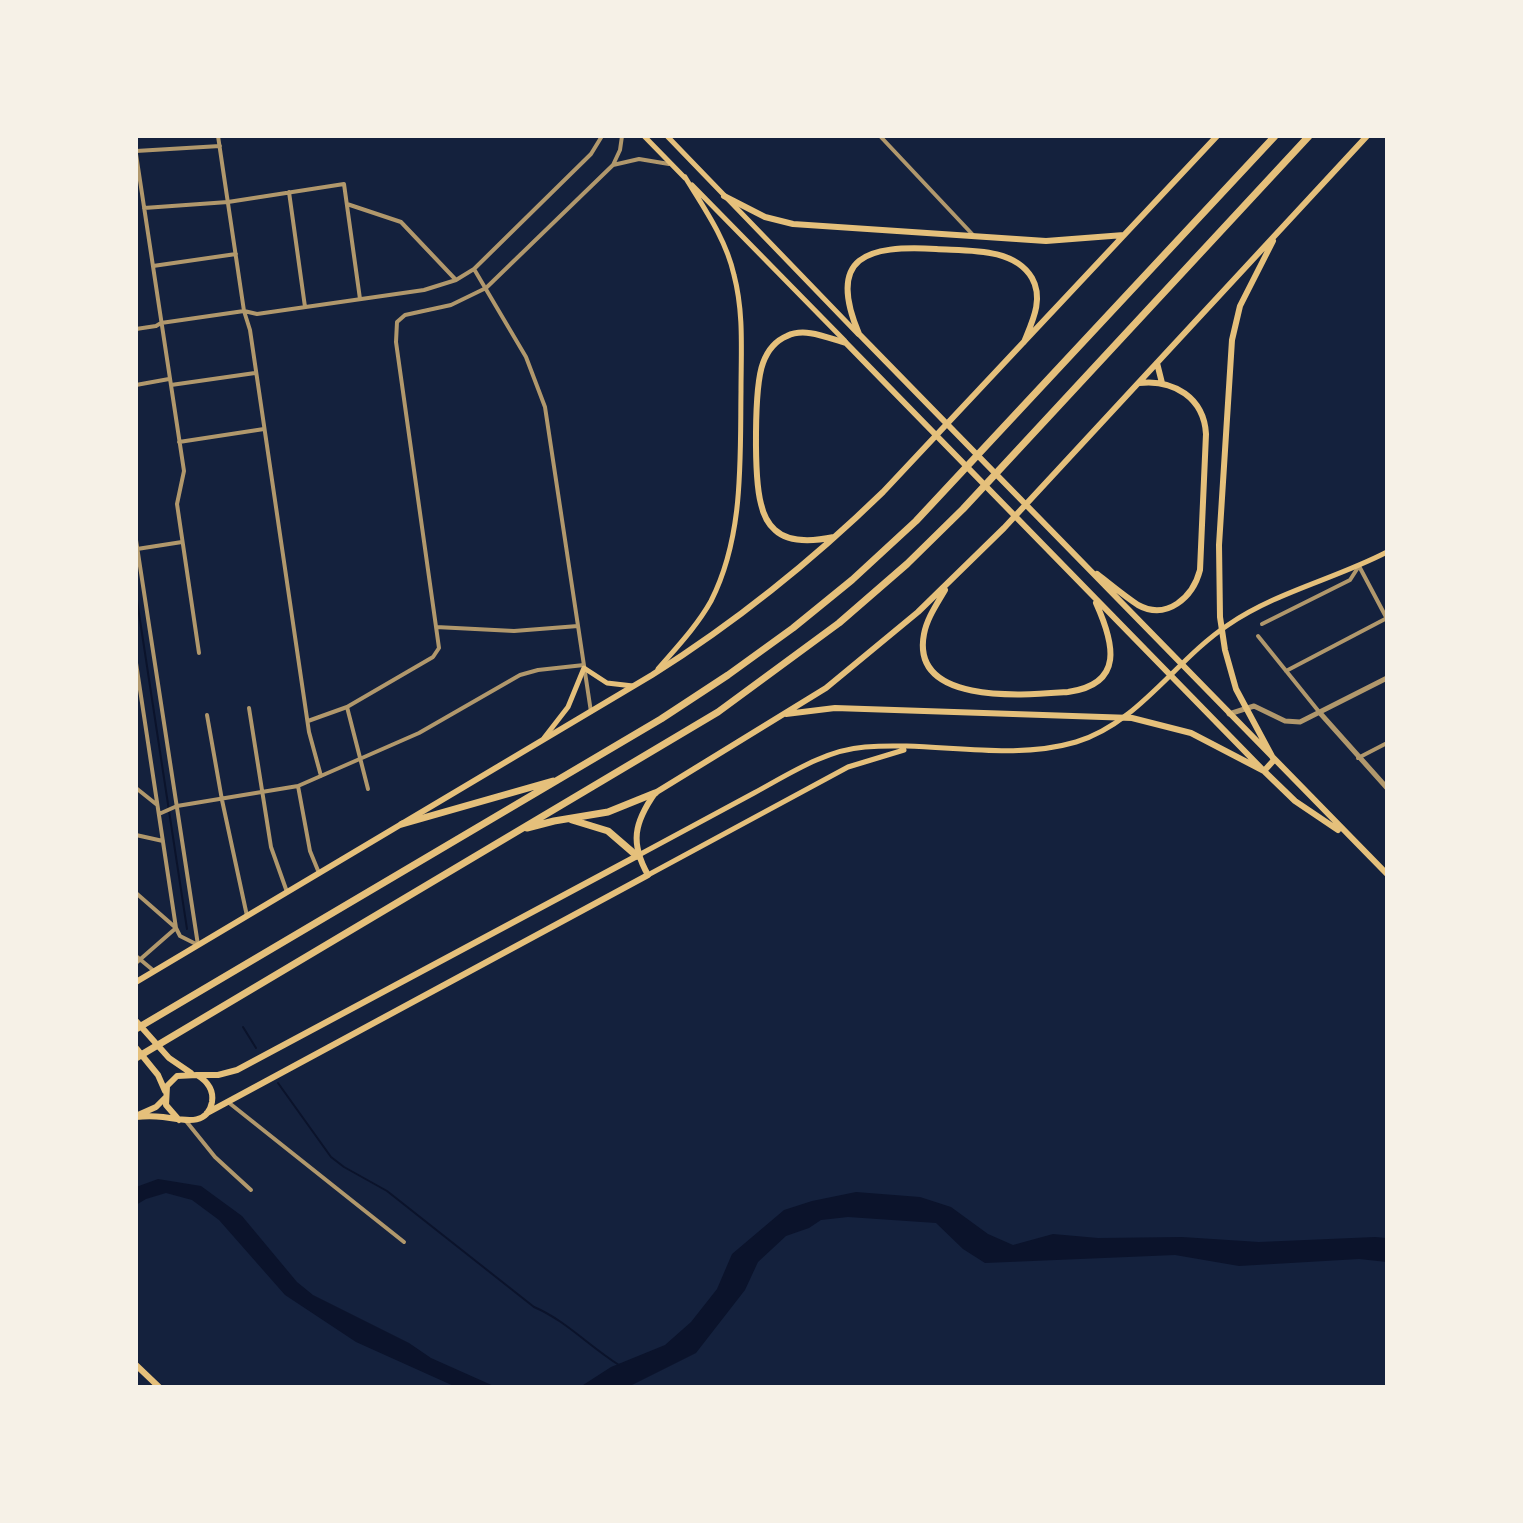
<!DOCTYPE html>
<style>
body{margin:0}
#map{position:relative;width:1523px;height:1523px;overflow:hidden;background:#14213d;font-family:Arial,sans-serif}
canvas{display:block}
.frame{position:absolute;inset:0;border:138px solid #f6f1e7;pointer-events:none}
</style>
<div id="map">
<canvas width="1523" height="1523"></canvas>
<div class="frame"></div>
</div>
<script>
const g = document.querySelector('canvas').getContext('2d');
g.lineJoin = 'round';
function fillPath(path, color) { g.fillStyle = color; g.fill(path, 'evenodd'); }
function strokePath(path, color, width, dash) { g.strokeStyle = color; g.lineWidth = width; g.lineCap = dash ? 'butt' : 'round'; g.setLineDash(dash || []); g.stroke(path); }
fillPath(new Path2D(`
 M158 1179 201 1186 242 1216 297 1282 313 1295 409 1343 431 1358 496 1387H456L356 1342 285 1295 219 1220 192 1200 166 1193 146 1199 136 1205V1187Z
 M856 1192 920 1197 951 1207 988 1234 1013 1245 1053 1234 1098 1238 1182 1237 1259 1242 1375 1237 1387 1238V1262L1359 1259 1239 1266 1175 1255 985 1263 963 1249 936 1223 848 1217 821 1220 809 1228 786 1236 758 1262 745 1290 696 1353 628 1387H580L611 1367 665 1345 691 1322 717 1289 732 1254 784 1210 812 1201Z`), '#0b132b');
strokePath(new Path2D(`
 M136 594 187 929
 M243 1027 256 1048
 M278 1083 331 1157 344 1167 387 1191 534 1307C565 1320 590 1347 619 1365`), '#0b132b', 2);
strokePath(new Path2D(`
 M218 136 244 311 250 330 309 732 321 776
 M880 136 974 236
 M136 151 220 146
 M136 154 184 471 177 504 199 653
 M613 165 639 159 669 164
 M289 192 305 307
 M347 204 401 222 456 280
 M144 208 228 202 344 184 360 299
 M153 266 236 254
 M474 269 526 357 545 407 591 712
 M136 329 156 326 161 323 244 311 257 314 424 290 456 280 474 269 591 154 602 136
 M136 385 169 379
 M171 385 255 373
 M179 442 264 429
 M136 540 198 945
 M137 549 182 542
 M1359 566 1386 617
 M1262 624 1350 580 1359 566
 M436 627 514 631 578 626
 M1258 636 1320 713
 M136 663 176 928 180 936 198 945
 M1286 671 1387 618
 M347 707 368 789
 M249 708 271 847 287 892
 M207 715 222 800 247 916
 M308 721 347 707 433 657 439 648 396 342 397 322 405 315 451 305 486 288 613 165 620 150 622 136
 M1358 758 1387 743
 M298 786 310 851 319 873
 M136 788 156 804
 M159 814 177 806 298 786 419 733 520 675 538 670 584 665
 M136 835 163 841
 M136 893 176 928 136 963
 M136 956 154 971
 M228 1102 404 1242
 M186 1121 215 1157 251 1190`), '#b1986c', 4);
strokePath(new Path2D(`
 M1320 713 1387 788
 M1229 714 1254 706 1285 721 1300 722 1387 678`), '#b1986c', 5);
strokePath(new Path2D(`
 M644 136 685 178
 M667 136 858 334
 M692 185 845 341
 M658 669C677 647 697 626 711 601 744 536 740 461 741 391 741 352 744 313 734 275 726 239 704 208 685 177
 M544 738 568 707 584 668 607 683 633 686
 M637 856C676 835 715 814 754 793 789 774 825 750 865 747 934 741 1008 762 1076 742 1139 723 1175 660 1228 625 1276 592 1335 579 1387 552
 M648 875 848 767 904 750`), '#e5c07b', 5);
strokePath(new Path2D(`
 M724 196 765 217 793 224 1046 241 1124 235
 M1024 342C1032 322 1044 299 1032 278 1014 247 967 251 936 249 867 245 826 256 859 334L1387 874
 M1157 363 1162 383
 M834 537C815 541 790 544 775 530 767 523 763 513 761 504 754 478 754 387 763 363 767 352 775 341 787 336 805 327 828 338 846 343L1264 771 1295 801 1338 830
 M1097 574C1110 584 1124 596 1138 605 1167 621 1193 597 1200 570L1206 434C1204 398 1174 379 1139 383
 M945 590C937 604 927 618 924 634 910 706 1026 695 1068 692 1125 684 1114 643 1096 603
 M786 714 835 708 1132 718 1191 733 1264 771 1274 760 1236 689 1225 650 1220 617 1219 545 1232 340 1240 306 1273 241
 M136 982 652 675C736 622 812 561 883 492L1217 136
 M136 1021 169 1058 191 1073
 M136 1048 158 1075 165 1091
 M197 1075H218L237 1070 637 856
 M207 1113 648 875C630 843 634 823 655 793L826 688 918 612 1004 528 1367 136
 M138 1115 156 1107 165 1098
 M136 1117C145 1116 154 1116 163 1117 181 1119 207 1128 212 1102 214 1089 207 1081 197 1075L177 1076 167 1086 166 1105 179 1120
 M136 1365 159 1387`), '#e5c07b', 6);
strokePath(new Path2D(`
 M572 820 608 831 637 856
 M402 824 553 781
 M527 828 554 821 608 812 655 793
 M136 1029 661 719 728 675 793 628 852 580 916 521 1275 136
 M136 1058 718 712 839 623 907 564 963 509 1309 136`), '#e5c07b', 7);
</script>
